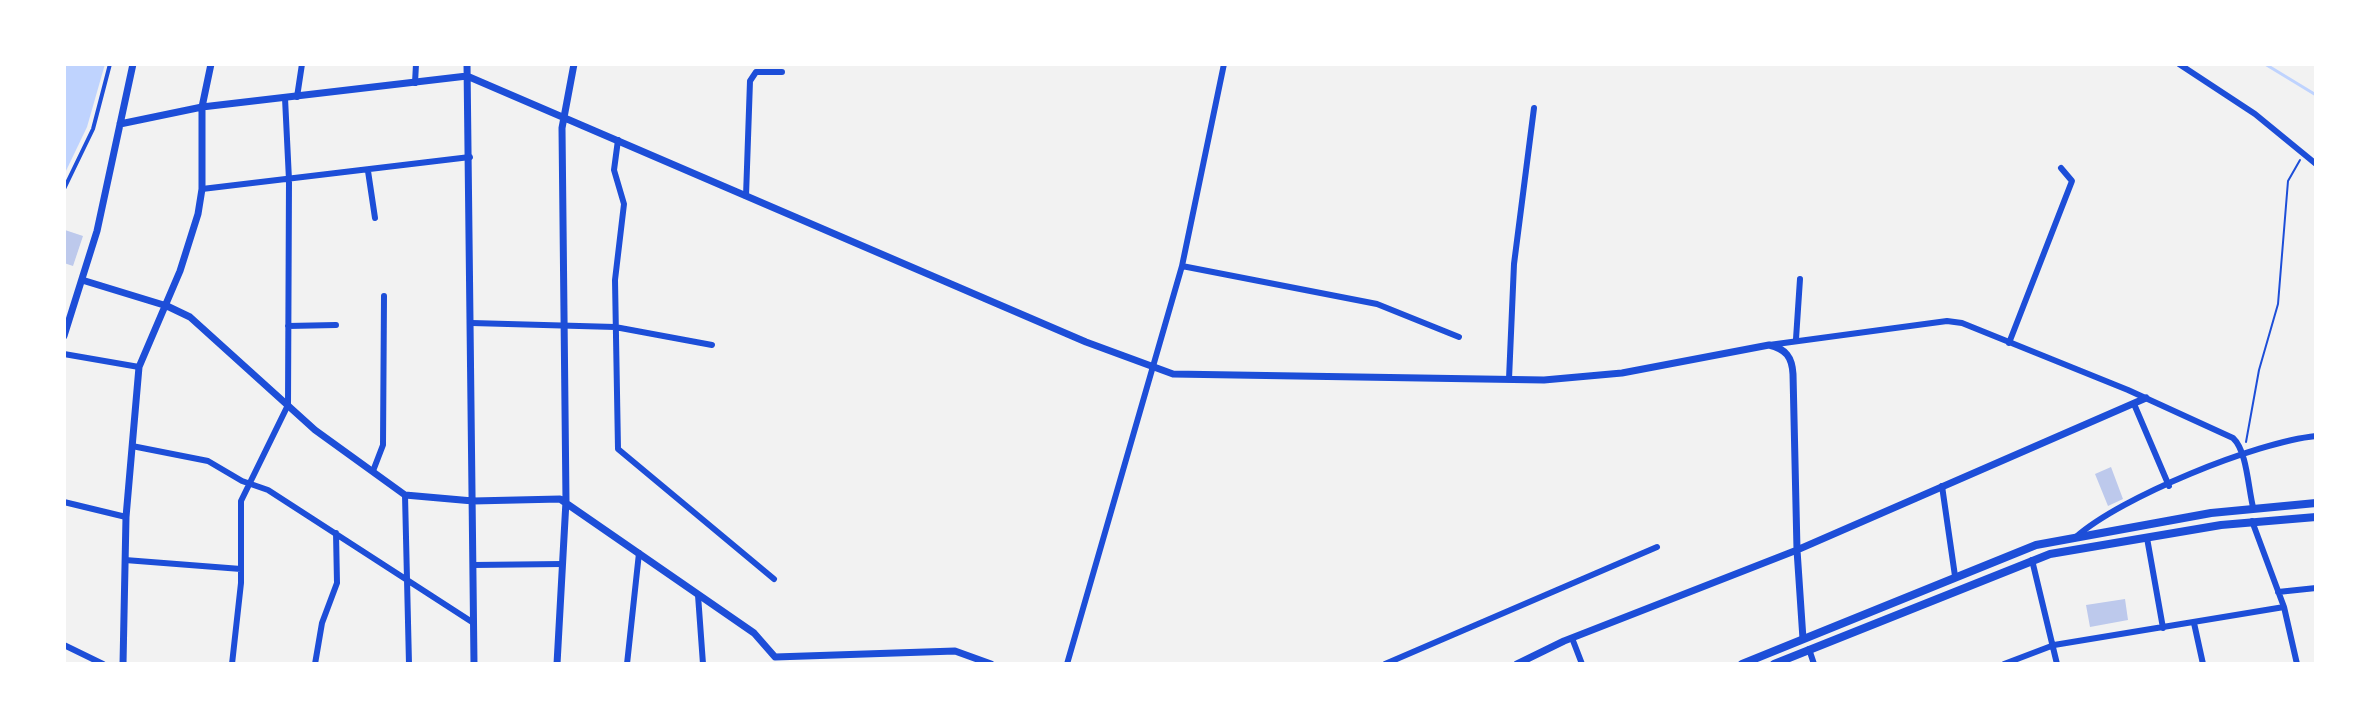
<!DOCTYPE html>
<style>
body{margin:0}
#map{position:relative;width:2380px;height:728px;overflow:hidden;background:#f2f2f2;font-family:Montserrat,sans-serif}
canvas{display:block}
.frame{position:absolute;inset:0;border:66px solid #fff;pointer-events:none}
</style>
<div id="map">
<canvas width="2380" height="728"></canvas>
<div class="frame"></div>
</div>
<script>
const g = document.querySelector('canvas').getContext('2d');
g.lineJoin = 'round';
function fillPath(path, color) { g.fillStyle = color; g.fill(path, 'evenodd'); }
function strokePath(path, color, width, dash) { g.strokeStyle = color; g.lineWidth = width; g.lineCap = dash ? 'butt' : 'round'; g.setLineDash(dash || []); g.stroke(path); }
fillPath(new Path2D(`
 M64 64H105L87 127 64 175Z`), '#bfd3fe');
strokePath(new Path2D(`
 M2265 64 2316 95`), '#bfd3fe', 3);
fillPath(new Path2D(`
 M65 230 83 236 73 266 64 263Z
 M2111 467 2123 499 2108 506 2095 474Z
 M2125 599 2128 620 2090 627 2086 605Z`), '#bdc9ec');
strokePath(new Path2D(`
 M2246 442 2259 370 2278 304 2288 181 2300 160`), '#1d4ed8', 2);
strokePath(new Path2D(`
 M64 189 93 129 110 64`), '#1d4ed8', 4);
strokePath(new Path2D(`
 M2179 64 2255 114 2316 164
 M415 83 416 64
 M297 97 302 64
 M618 140 614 170 624 204 615 280 618 449 774 579
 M368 171 375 218
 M202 189 470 157
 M746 196 750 81 756 72H782
 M1182 266 1377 304 1459 337
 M472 323 615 327 712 345
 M288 326 336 325
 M1796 339 1800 279
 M2009 343 2072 181 2061 168
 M1769 345 1947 321 1962 323 2128 390 2233 438C2247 451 2248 487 2253 507
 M64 354 139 367
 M1509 379 1514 264 1534 108
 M2134 404 2169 486
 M132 446 208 461 242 481 268 490 472 622
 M373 471 383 445 384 296
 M1942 486 1955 576
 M405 495 409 664
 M64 502 126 517
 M2252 521 2284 607 2297 664
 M2076 537C2121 497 2256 442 2316 436
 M2147 538 2163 628
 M125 560 241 569
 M2032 560 2057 664
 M473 565 562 564
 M2278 592 2316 588
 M698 595 703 664
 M2194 623 2203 664
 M1572 638 1582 664
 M64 645 103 664
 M1809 649 1814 664
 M232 664 241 583V501L288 405 289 180 285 98
 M315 664 322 623 337 583 336 533
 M627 664 639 553
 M1067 664 1182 266 1224 64
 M1385 664 1657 547
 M2004 664 2054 645 2284 607`), '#1d4ed8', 6);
strokePath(new Path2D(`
 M467 64 474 664
 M120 124 202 107 467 76 1086 342 1173 374 1544 380 1622 373 1769 345C1786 349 1792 357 1793 374L1797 550 1803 639
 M82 280 167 306 190 317 315 430 405 495 473 501 560 499 754 633 775 657 955 651 991 664
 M64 336 97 231 133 64
 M123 664 126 517 139 367 180 271 198 214 202 189V107L211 64
 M557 664 566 501 562 128 574 64
 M1517 664 1564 641 1797 550 2146 398`), '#1d4ed8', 7);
strokePath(new Path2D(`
 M1742 664 2036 545 2211 513 2316 503
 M1774 664 2050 554 2221 525 2316 517`), '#1d4ed8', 8);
</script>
